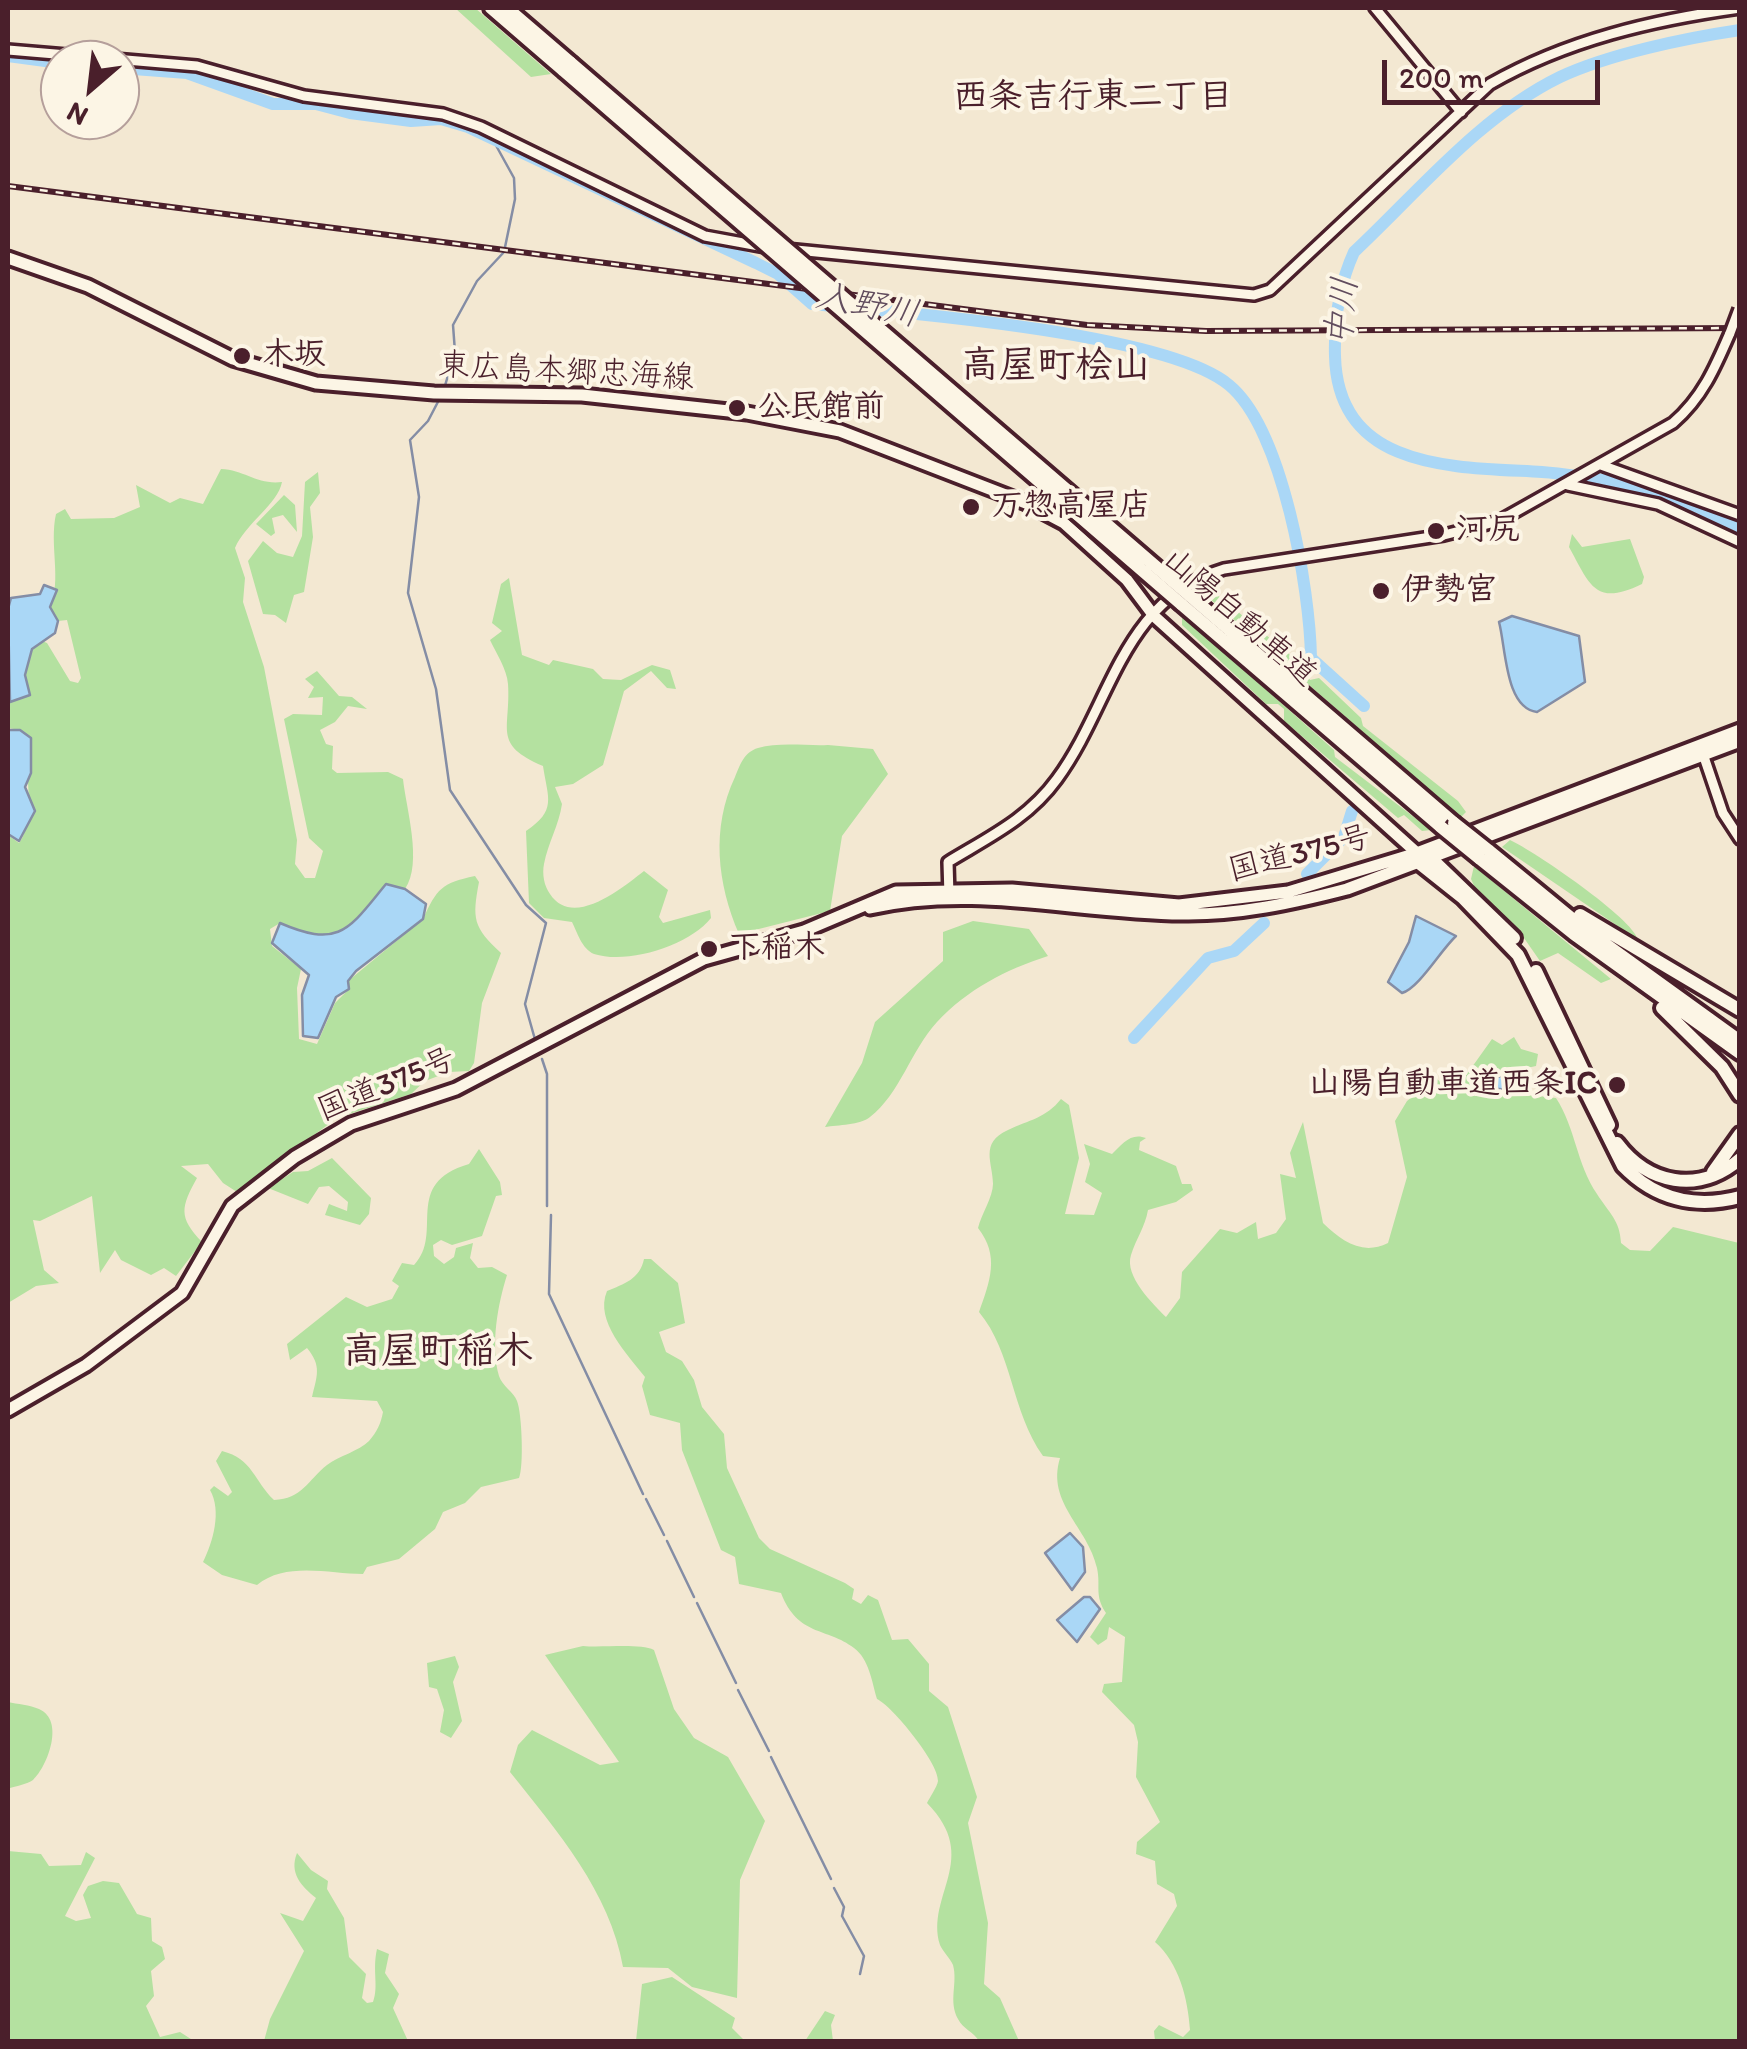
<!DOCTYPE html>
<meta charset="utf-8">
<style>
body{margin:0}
#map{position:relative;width:1747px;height:2049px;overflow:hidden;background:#f3e8d2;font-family:Itim,sans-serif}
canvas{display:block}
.frame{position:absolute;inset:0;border:10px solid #4a1f2b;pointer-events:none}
.north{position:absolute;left:40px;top:40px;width:100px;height:100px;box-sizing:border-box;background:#fcf5e5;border:2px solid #b59f9b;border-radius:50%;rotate:208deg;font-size:28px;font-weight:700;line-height:40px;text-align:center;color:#4a1f2b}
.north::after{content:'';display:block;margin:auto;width:35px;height:45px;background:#4a1f2b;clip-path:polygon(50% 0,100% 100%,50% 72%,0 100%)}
.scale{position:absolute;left:1382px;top:60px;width:218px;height:45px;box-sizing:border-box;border:5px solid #4a1f2b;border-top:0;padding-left:12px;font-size:30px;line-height:35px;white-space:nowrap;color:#4a1f2b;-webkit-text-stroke:8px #fcf5e5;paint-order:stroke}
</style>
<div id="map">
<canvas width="1747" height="2049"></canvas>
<div class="frame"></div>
<div class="north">N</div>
<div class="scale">200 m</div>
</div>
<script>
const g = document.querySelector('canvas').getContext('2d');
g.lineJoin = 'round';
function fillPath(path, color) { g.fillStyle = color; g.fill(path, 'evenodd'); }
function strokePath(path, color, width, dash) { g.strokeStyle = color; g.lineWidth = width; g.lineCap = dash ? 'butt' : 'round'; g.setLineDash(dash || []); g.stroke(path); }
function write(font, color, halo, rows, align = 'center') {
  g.font = font + ' Itim,"Klee One",sans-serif'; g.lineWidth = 8; g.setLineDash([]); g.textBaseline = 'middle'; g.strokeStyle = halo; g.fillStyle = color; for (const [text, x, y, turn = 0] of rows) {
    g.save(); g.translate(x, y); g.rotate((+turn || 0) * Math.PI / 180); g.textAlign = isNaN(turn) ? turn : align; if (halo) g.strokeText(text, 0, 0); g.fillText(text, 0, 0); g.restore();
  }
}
fillPath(new Path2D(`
 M455 8H475L551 74 531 77Z
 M221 469C245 470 257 485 282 482 278 504 245 524 235 548L245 578 243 602 264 667 297 840 295 864 305 878H315L323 851 309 838 284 719 293 714 322 715 323 697 308 698 314 687 305 679 317 671 339 696 352 697 367 709 348 706 335 722 320 730 326 744 333 746 332 769 337 773 388 772 403 779C406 808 423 863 405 889L386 884C349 929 340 948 280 923L270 929 272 946 301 969 297 988 299 1039 317 1044 335 1003 349 989 348 981 423 919C437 889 441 883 475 876L479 882C472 919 473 927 501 953L482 1003 474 1063 469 1071 449 1072 425 1081 411 1094 337 1118 237 1192 223 1183 208 1164 181 1166 197 1178C181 1207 178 1217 202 1242L176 1276 164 1268 151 1275 121 1260 115 1250 100 1273 92 1196 40 1221 33 1220 44 1270 59 1283 36 1286 8 1303V835L19 843C36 824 27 756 20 730L8 728V692L11 702 32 650 40 640 47 643 70 681 78 683 81 678 67 620 58 621 50 607C62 580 49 545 56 514L65 509 71 519 114 518 140 507 136 485 170 503 180 498 203 504Z
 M318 472 320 493 310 507 313 537 304 592 294 595 286 623 275 615 263 614 248 561 263 541 277 553 293 557 302 536 305 482Z
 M284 495 295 505 297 532 283 515 272 518 275 533 271 536 256 524Z
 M1572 534 1582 547 1630 539 1644 577 1642 584C1595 607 1590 585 1569 547Z
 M509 578 522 655 549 665 553 660 593 669 603 679 621 680 652 665 670 670 676 689 667 688 651 671 624 691 603 765 573 784 555 787 562 804C559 825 548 843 544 864 542 874 544 886 550 894 573 929 622 888 644 871L668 890 659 917 663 923 710 910 711 918C690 945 628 965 594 954 582 949 577 932 572 922L544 918 529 903 526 831C557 810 548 799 543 766 492 744 511 730 508 684 507 669 496 653 490 640L502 631 492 623 501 584Z
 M1209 588 1300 663 1310 680 1319 678 1361 718 1363 726 1458 801 1466 812 1461 817 1456 813 1202 592Z
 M1182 615 1334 750 1335 757 1431 830 1422 831 1404 815 1398 818 1284 721V709L1278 704H1266L1182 625Z
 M828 745 873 749 888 774 842 836 830 911 739 934C717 883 711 828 735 777 740 765 744 752 758 748 778 742 807 746 828 745Z
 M1510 840C1534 851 1634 919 1638 940L1502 847Z
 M1474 866 1611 979 1601 983 1558 953 1540 961 1517 928 1476 890 1471 879Z
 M973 921 1029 929 1048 956C1005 970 968 989 937 1022 911 1050 900 1094 870 1117 860 1125 838 1125 825 1127L862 1063 875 1022 943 961V932Z
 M1514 1037 1521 1049 1538 1054 1536 1066 1484 1077 1485 1090 1556 1098C1576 1129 1576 1163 1597 1194 1609 1213 1620 1220 1621 1243L1630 1250 1650 1251 1673 1227 1739 1243V2041H1155L1154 2031 1159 2025 1183 2037 1190 2030C1188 1999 1179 1963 1155 1942L1177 1906 1174 1894 1157 1884 1155 1861 1136 1854 1137 1842 1160 1822 1136 1777 1138 1742 1134 1725 1102 1692 1104 1684 1122 1682 1125 1637 1109 1627 1107 1639 1098 1645 1090 1637 1106 1613C1094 1595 1101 1587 1097 1568 1088 1527 1046 1503 1060 1458L1043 1456C1011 1411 1013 1353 979 1312 990 1281 1000 1256 978 1228 981 1215 993 1197 993 1184 993 1163 979 1143 1008 1130 1029 1120 1046 1118 1061 1099L1069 1105 1079 1158 1065 1214 1094 1215 1102 1193 1085 1182 1090 1164 1084 1144 1112 1154C1122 1144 1131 1132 1146 1138L1140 1142 1139 1150 1176 1166 1182 1184H1191L1193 1190 1176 1202 1148 1210C1145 1227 1136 1239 1131 1255 1124 1276 1153 1304 1166 1317L1180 1298 1182 1272 1220 1229 1237 1233 1256 1222 1258 1239 1276 1233 1286 1219 1280 1174 1296 1178 1290 1153 1303 1122 1323 1223C1342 1241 1362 1256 1388 1243L1407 1177 1395 1121 1407 1101 1436 1078 1449 1090 1462 1081 1492 1039 1502 1045Z
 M479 1149 500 1182 502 1195 496 1196 482 1236 452 1245 441 1240 433 1245 434 1256 444 1264 454 1257 456 1248 473 1243 470 1258 478 1268 492 1267 507 1275C498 1303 490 1346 499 1376 502 1386 514 1392 517 1401 522 1413 524 1467 519 1478L481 1487 465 1503 443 1512 435 1529 399 1559 367 1567 363 1574C330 1574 286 1561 257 1585L222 1575 203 1562C213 1542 222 1511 210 1490L214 1486 228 1496 232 1492 216 1461 222 1451C253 1459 254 1481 274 1500 302 1499 308 1480 327 1465 339 1456 359 1451 369 1441 377 1432 381 1423 383 1412L377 1401 312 1397C317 1376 322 1366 307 1348L290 1360 287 1344 346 1297 367 1307 392 1299 399 1286 392 1281 402 1263 414 1265C445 1233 401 1184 469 1164Z
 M332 1158 371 1198 369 1214 360 1225 325 1215 329 1204 347 1211 348 1202 329 1186 319 1187 308 1204 268 1188 293 1172 308 1171Z
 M644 1259H651L678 1283 685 1323 659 1332 666 1352 682 1361 694 1380 702 1407 724 1434 727 1468 759 1538 770 1549 845 1583 854 1589 852 1599 861 1604 868 1595 878 1600 892 1640 908 1639 929 1664V1691L948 1707 977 1797 968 1823 988 1923 984 1984 1000 1998 1019 2041H979C974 2032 963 2029 958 2019 948 2001 958 1983 953 1965 950 1958 943 1952 940 1945 925 1895 982 1859 927 1803 930 1797 937 1787 938 1781 939 1763 892 1706 877 1699 872 1682 869 1659 854 1648 827 1627 798 1637 781 1593L739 1584 735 1557 721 1550 682 1450 680 1423 650 1415 642 1386 645 1377C628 1355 594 1321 607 1291 624 1284 640 1279 644 1259Z
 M583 1646C602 1648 640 1643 654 1650L674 1709 694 1738 728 1757 765 1821 740 1880 737 1998 692 1987 668 1968 623 1967C610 1892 557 1831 510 1772L518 1745 532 1730 600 1765 619 1762 545 1655Z
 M455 1656 459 1667 453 1682 462 1721 451 1738 440 1732 444 1710 437 1689 429 1687 427 1663Z
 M8 1702C17 1704 30 1705 39 1709 65 1720 48 1766 33 1780 27 1784 17 1786 10 1788L8 1795Z
 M8 1851 41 1854 49 1866 81 1865 86 1852 95 1858 65 1916 76 1921 91 1918 83 1895 88 1886 103 1881 119 1883 137 1914 151 1918 152 1941 162 1947 165 1959 151 1971 154 1996 146 2006 160 2037 180 2032 194 2041H8Z
 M297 1853 311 1870 328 1881 327 1889 344 1918 349 1957 366 1974 362 1998 367 2003 373 2002C379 1986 372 1971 377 1949L389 1954 385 1973 399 1994 393 2008 408 2041H264L270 2019 304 1951 280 1913 303 1921 316 1898C301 1886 289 1873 297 1853Z
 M672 1977 735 2018 732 2028 745 2041H636L642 1984Z
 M825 2011 835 2015 831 2025 833 2041H805Z`), '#b4e1a0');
const water = new Path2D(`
 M44 585 57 590 50 607 58 621 55 633 32 649 25 675 30 695 10 702 8 609 11 598 40 594Z
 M1512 616 1579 636 1585 682 1537 712C1505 708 1506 648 1499 622Z
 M8 730H20L31 738V773L25 787 35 811 19 841 8 834Z
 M386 884 405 889 426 904 423 919 356 971 348 981 349 989 336 997 318 1038 303 1036 302 995 309 975 272 943 280 923C340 949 349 929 386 884Z
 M1416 916 1456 936C1440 951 1419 988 1402 993L1388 982 1409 942Z
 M1520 1074 1527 1092 1490 1088 1488 1078Z
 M1070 1533 1083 1547 1085 1572 1072 1590 1045 1553Z
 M1084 1597H1090L1100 1609 1077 1642 1057 1620Z`);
fillPath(water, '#aad7f6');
strokePath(water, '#848da5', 2.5);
strokePath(new Path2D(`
 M444 389 455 352 453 325 477 281 504 252 515 199 514 178 493 140
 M441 396 428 421 410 440 419 497 408 593 436 689 450 790 526 905 546 923 525 1004 536 1043
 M542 1059 547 1074V1206
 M551 1215 549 1294 643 1494
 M646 1499 664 1535
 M667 1541 694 1597
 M697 1603 736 1683
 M738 1690 769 1751
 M771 1757 831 1879
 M834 1888 844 1907 842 1916 864 1956 860 1974`), '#848da5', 2.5);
strokePath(new Path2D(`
 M1740 30C1686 38 1609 54 1560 77 1480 116 1418 192 1354 252 1339 285 1334 319 1335 356 1338 472 1458 467 1542 472 1570 474 1598 479 1626 484 1667 491 1704 509 1740 529
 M8 56 60 63
 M120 68 187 73 273 104H316L350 113 411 121 441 119 468 127 756 263 778 274 812 304C902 312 1167 333 1229 385 1283 429 1310 590 1311 658L1364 706
 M1307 874 1344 837 1352 811
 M1134 1038 1208 958 1234 951 1264 923`), '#aad7f6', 12);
const tertiary = new Path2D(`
 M1375 8 1461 112
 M8 50 197 66 304 96 443 114 481 127 705 236 770 248
 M786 249 1254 295 1270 290 1490 84C1567 40 1653 20 1740 8
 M1601 465 1740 515
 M1568 485 1658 504 1740 542
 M1703 754 1723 813 1740 839
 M949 896 948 862C989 837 1028 819 1057 779 1112 704 1121 600 1224 569L1444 535 1499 521 1673 423C1702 398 1715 368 1730 333`);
const primary = new Path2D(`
 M8 258 88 286 233 359 316 383 434 393 582 395 747 413 840 431 1026 503 1064 523 1127 580 1154 616 1417 853`);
const trunk = new Path2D(`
 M870 908C975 884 1076 913 1182 914 1238 915 1293 903 1347 889L1740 741
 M8 1410 86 1365 182 1293 232 1206 295 1157 351 1124 456 1089 704 959 804 931 896 892 1012 890 1179 905 1288 892 1417 853 1740 730`);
const motorway = new Path2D(`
 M491 8 564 71
 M507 8 571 63
 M1189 595 1454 823
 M1181 604 1441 827
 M1488 850 1582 927 1740 1041
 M1417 853 1419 863 1463 898 1518 955 1623 1166C1655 1199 1695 1209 1740 1197
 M1417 853 1431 858 1514 938
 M1479 858 1574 934 1740 1053
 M1580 915 1740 1010
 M1536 971 1609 1125
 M1662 1008 1722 1067 1740 1095
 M1617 1143C1648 1184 1698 1195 1740 1159
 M1713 1172 1740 1134`);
strokePath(tertiary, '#4a1f2b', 16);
strokePath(primary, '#4a1f2b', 19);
strokePath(trunk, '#4a1f2b', 19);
strokePath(motorway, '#4a1f2b', 20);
strokePath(tertiary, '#fcf5e5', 9);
strokePath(primary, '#fcf5e5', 11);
strokePath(trunk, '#fcf5e5', 11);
strokePath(motorway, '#fcf5e5', 12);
const rail = new Path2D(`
 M8 186 1087 325 1206 331 1740 328`);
strokePath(rail, '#4a1f2b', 6);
strokePath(rail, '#fcf5e5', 2.5, [8]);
const tertiaryBridge = new Path2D(`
 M1730 333 1739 309`);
const motorwayBridge = new Path2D(`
 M571 63 1189 595
 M564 71 1181 604
 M1454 823 1488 850
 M1441 827 1479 858`);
strokePath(tertiaryBridge, '#4a1f2b', 16, []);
strokePath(motorwayBridge, '#4a1f2b', 20, []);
strokePath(tertiaryBridge, '#fcf5e5', 9);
strokePath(motorwayBridge, '#fcf5e5', 12);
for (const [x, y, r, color] of [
 [242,356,10,"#4a1f2b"],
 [737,408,10,"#4a1f2b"],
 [971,507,10,"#4a1f2b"],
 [1436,531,10,"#4a1f2b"],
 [1381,591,10,"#4a1f2b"],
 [709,949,10,"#4a1f2b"],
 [1617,1085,10,"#4a1f2b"]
]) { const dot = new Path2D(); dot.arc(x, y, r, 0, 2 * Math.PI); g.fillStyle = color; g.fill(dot); strokePath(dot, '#fcf5e5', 4); }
write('bold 32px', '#4a1f2b', '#fcf5e5', [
 ["木坂",262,356],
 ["公民館前",757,408],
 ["万惣高屋店",991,507],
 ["河尻",1456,531],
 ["伊勢宮",1401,591],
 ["下稲木",729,949],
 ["山陽自動車道西条IC",1597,1085,"right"]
], 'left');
write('32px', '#4a1f2b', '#fcf5e5', [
 ["東広島本郷忠海線",566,373,3],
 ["山陽自動車道",1239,618,41],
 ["国道375号",1300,855,-14],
 ["国道375号",387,1086,-22]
]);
write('bold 35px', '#4a1f2b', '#fcf5e5', [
 ["西条吉行東二丁目",1093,98]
]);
write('italic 35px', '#624d5e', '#fcf5e5', [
 ["入野川",867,307,11],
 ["中川",1344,312,-84]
]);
write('bold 38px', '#4a1f2b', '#fcf5e5', [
 ["高屋町桧山",1056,367],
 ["高屋町稲木",438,1353]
]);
</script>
